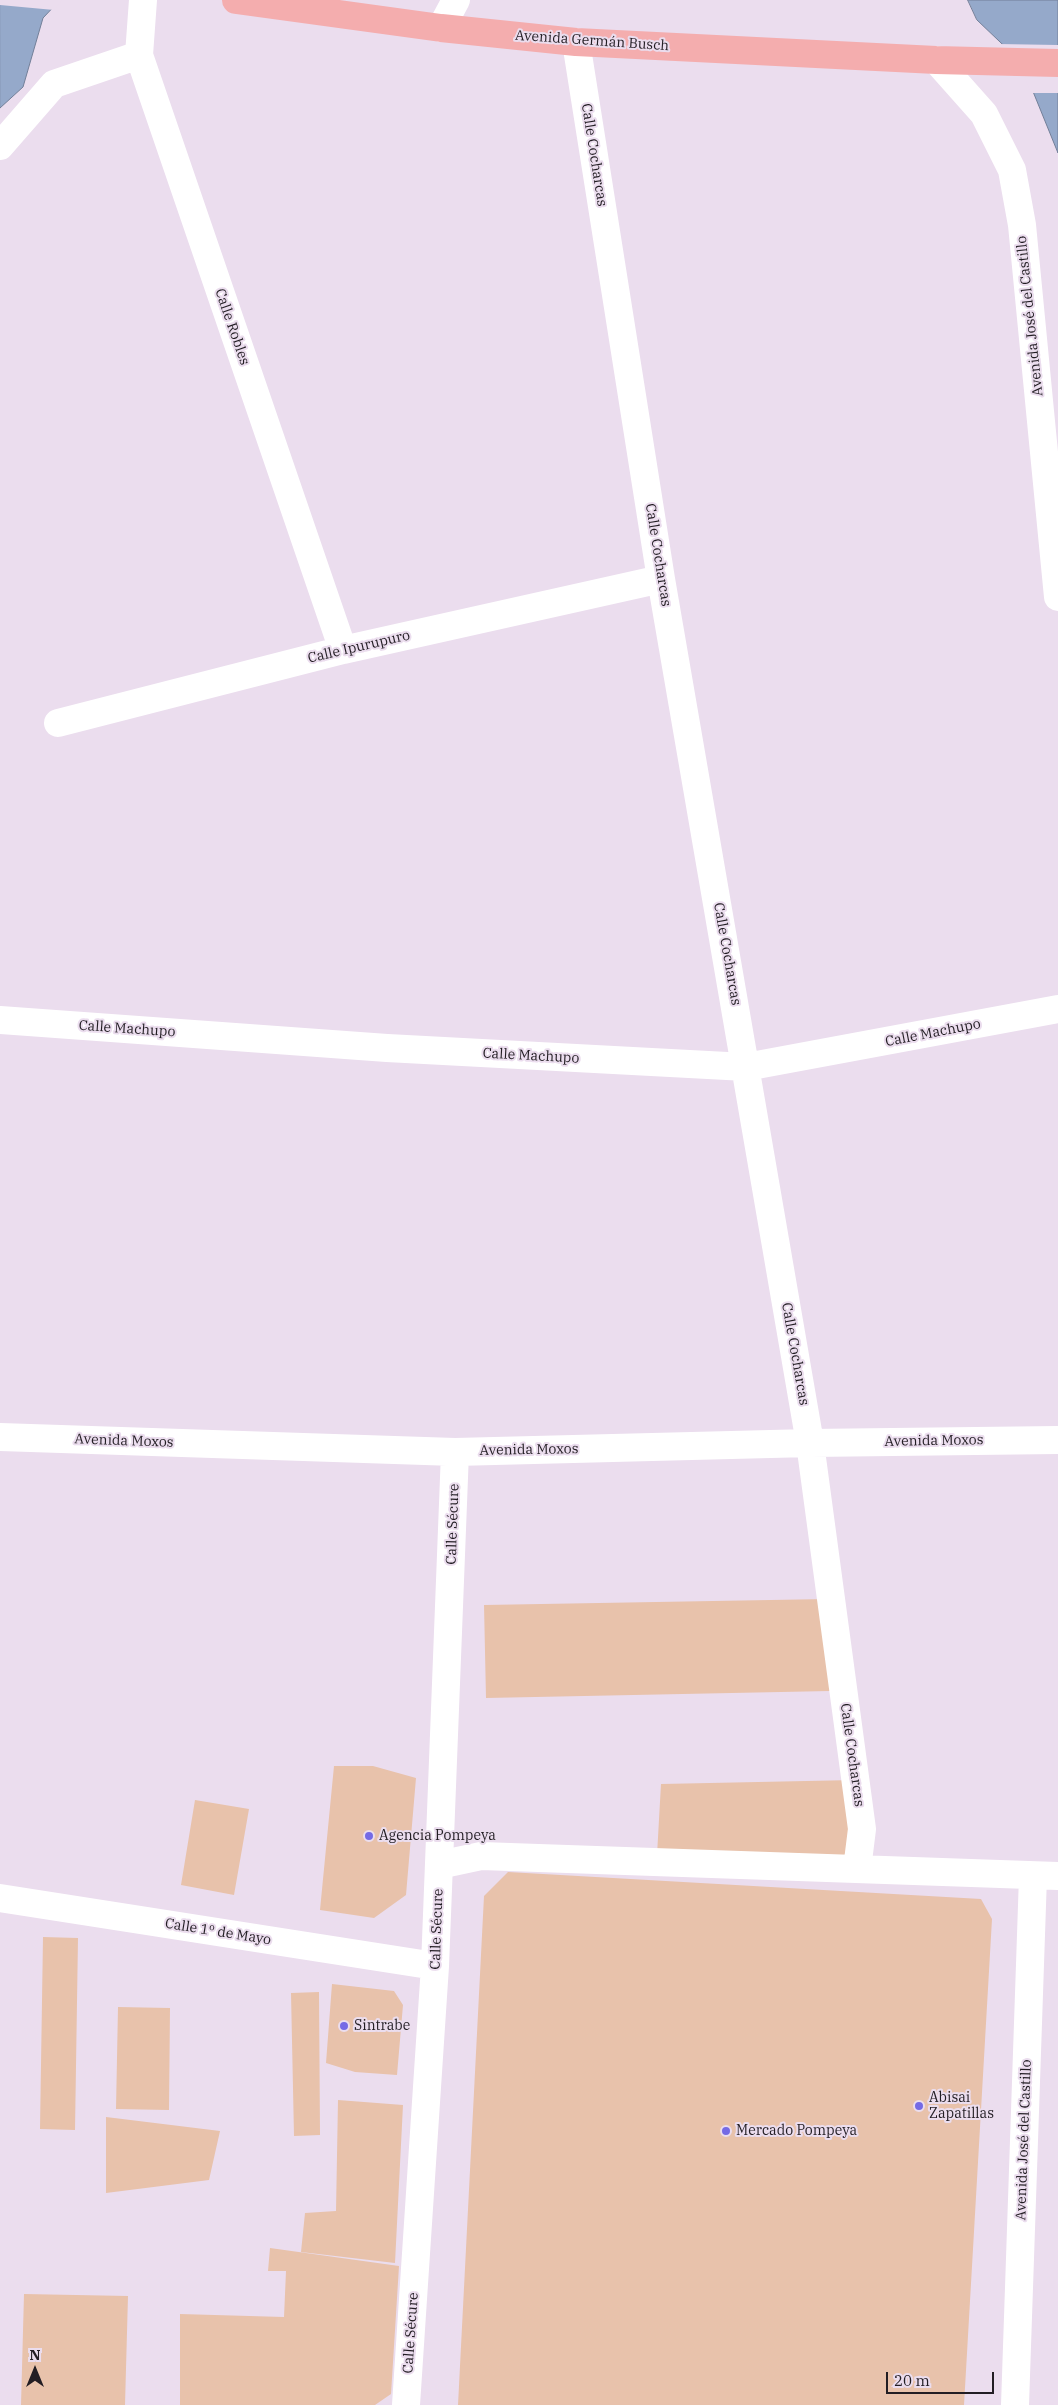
<!DOCTYPE html>
<meta charset="utf-8">
<style>
body{margin:0}
#map{position:relative;width:1058px;height:2405px;overflow:hidden;background:#ebddee;font-family:"IBM Plex Serif",serif}
canvas{display:block}
.north{position:absolute;left:10px;top:2345px;width:50px;height:50px;-webkit-text-stroke:4px #ebddee;paint-order:stroke;rotate:0deg;font-size:14px;font-weight:700;line-height:20px;text-align:center;color:#221d23}
.north::after{content:'';display:block;margin:auto;width:18px;height:22px;background:#221d23;clip-path:polygon(50% 0,100% 100%,50% 72%,0 100%)}
.scale{position:absolute;left:886px;top:2372px;width:108px;height:22px;box-sizing:border-box;border:2px solid #221d23;border-top:0;padding-left:6px;font-size:15px;line-height:18px;white-space:nowrap;color:#221d23;-webkit-text-stroke:4px #ebddee;paint-order:stroke}
</style>
<div id="map">
<canvas width="1058" height="2405"></canvas>
<div class="north">N</div>
<div class="scale">20 m</div>
</div>
<script>
const g = document.querySelector('canvas').getContext('2d');
g.lineJoin = 'round';
function fillPath(path, color) { g.fillStyle = color; g.fill(path, 'evenodd'); }
function strokePath(path, color, width, dash) { g.strokeStyle = color; g.lineWidth = width; g.lineCap = dash ? 'butt' : 'round'; g.setLineDash(dash || []); g.stroke(path); }
function write(font, color, halo, rows, align = 'center') {
  g.font = font + ' "IBM Plex Serif",serif'; g.lineWidth = 4; g.setLineDash([]); g.textBaseline = 'middle'; g.strokeStyle = halo; g.fillStyle = color; for (const [text, x, y, turn = 0] of rows) {
    g.save(); g.translate(x, y); g.rotate((+turn || 0) * Math.PI / 180); g.textAlign = isNaN(turn) ? turn : align; if (halo) g.strokeText(text, 0, 0); g.fillText(text, 0, 0); g.restore();
  }
}
const water = new Path2D(`
 M0 0H60L43 18 23 87 0 108Z
 M968 0H1058V153L1021 62 977 20Z`);
fillPath(water, '#95a9ca');
strokePath(water, '#727f98', 1);
fillPath(new Path2D(`
 M0 0H62L54 10 0 5Z
 M998 44 1058 45V93H1031L1019 63Z`), '#ebddee');
fillPath(new Path2D(`
 M828 1599 830 1691 486 1698 484 1605Z
 M334 1766H373L416 1778 406 1895 374 1918 320 1910Z
 M855 1780 851 1862 657 1855 661 1784Z
 M195 1800 249 1809 234 1895 181 1885Z
 M508 1872 981 1899 992 1919 964 2405H458L484 1896Z
 M43 1937 78 1938 75 2130 40 2129Z
 M332 1984 394 1991 403 2005 397 2075 355 2072 326 2063Z
 M319 1992 320 2135 294 2136 291 1993Z
 M118 2007 170 2008 169 2110 116 2109Z
 M338 2100 403 2105 395 2263 301 2252 305 2213 336 2211Z
 M106 2117 220 2131 209 2180 106 2193Z
 M270 2248 399 2266 391 2394 375 2405H180V2314L284 2317 286 2271H268Z
 M24 2294 128 2296 125 2405H21Z`), '#e8c2ab');
strokePath(new Path2D(`
 M143 0 139 55 343 650
 M441 28 456 0
 M576 42 661 579 810 1443 862 1829 857 1869
 M936 60 984 114 1012 170 1022 225 1058 597
 M0 146 54 84 139 55
 M58 723 343 650 661 579
 M0 1020 387 1048 746 1067 1058 1009
 M0 1437 455 1452 810 1443 1058 1440
 M439 1865 481 1856 1058 1876
 M0 1898 435 1966
 M406 2405 435 1966 455 1452
 M1015 2405 1033 1876`), '#fff', 28);
strokePath(new Path2D(`
 M236 0 441 28 576 42 936 60 1058 63`), '#f4adae', 28);
for (const [x, y, r, color] of [
 [369,1836,5,"#756ae5"],
 [344,2026,5,"#756ae5"],
 [919,2106,5,"#756ae5"],
 [726,2131,5,"#756ae5"]
]) { const dot = new Path2D(); dot.arc(x, y, r, 0, 2 * Math.PI); g.fillStyle = color; g.fill(dot); strokePath(dot, '#ebddee', 2); }
write('14px', '#221d23', '#ebddee', [
 ["Avenida Germán Busch",592,41,4],
 ["Calle Cocharcas",594,155,81],
 ["Avenida José del Castillo",1030,316,-96],
 ["Calle Robles",232,327,71],
 ["Calle Cocharcas",658,555,81],
 ["Calle Ipurupuro",359,647,-13],
 ["Calle Cocharcas",727,954,80],
 ["Calle Machupo",127,1029,4],
 ["Calle Machupo",933,1033,-11],
 ["Calle Machupo",531,1056,3],
 ["Calle Cocharcas",795,1354,80],
 ["Avenida Moxos",124,1441,2],
 ["Avenida Moxos",934,1441,-1],
 ["Avenida Moxos",529,1450,-1],
 ["Calle Sécure",453,1524,-88],
 ["Calle Cocharcas",852,1755,82],
 ["Calle Sécure",437,1929,-88],
 ["Calle 1º de Mayo",218,1932,9],
 ["Avenida José del Castillo",1024,2140,-88],
 ["Calle Sécure",411,2333,-86]
]);
write('14px', '#221d23', '#ebddee', [
 ["Agencia Pompeya",379,1836],
 ["Sintrabe",354,2026],
 ["Abisai",929,2098],
 ["Zapatillas",929,2114],
 ["Mercado Pompeya",736,2131]
], 'left');
</script>
